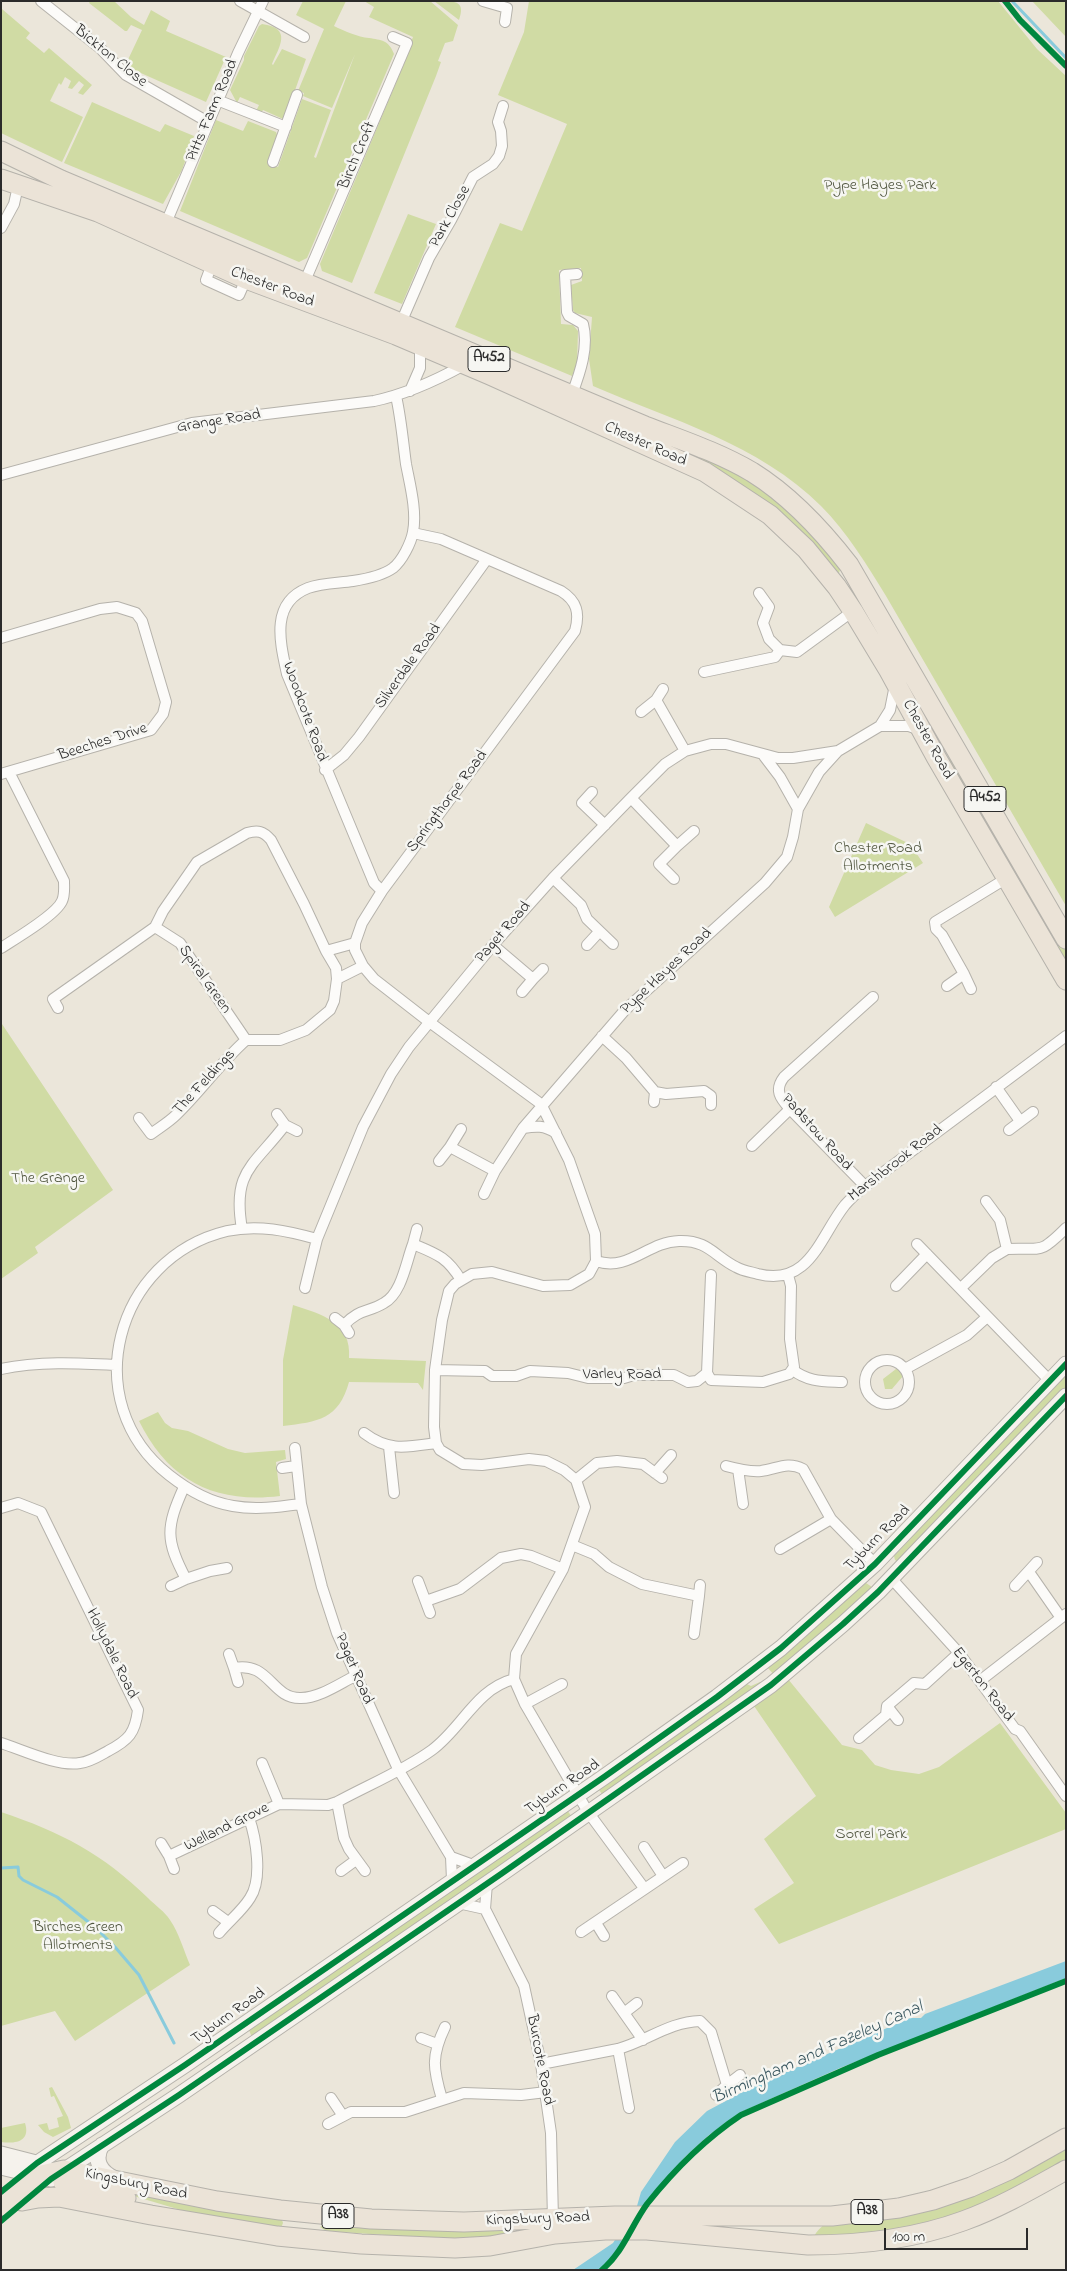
<!DOCTYPE html>
<style>
body{margin:0}
#map{position:relative;width:1067px;height:2271px;overflow:hidden;background:#ebe6da;font-family:"Indie Flower",sans-serif}
canvas{display:block}
.frame{position:absolute;inset:0;border:2px solid #2b2b2b;pointer-events:none}
.scale{position:absolute;left:884px;top:2228px;width:144px;height:22px;box-sizing:border-box;border:2px solid #2b2b2b;border-top:0;padding-left:6px;font-size:15px;line-height:18px;white-space:nowrap;color:#2b2b2b;-webkit-text-stroke:4px #f6f6f2;paint-order:stroke}
</style>
<div id="map">
<canvas width="1067" height="2271"></canvas>
<div class="frame"></div>
<div class="scale">100 m</div>
</div>
<script>
const g = document.querySelector('canvas').getContext('2d');
g.lineJoin = 'round';
function fillPath(path, color) { g.fillStyle = color; g.fill(path, 'evenodd'); }
function strokePath(path, color, width, dash) { g.strokeStyle = color; g.lineWidth = width; g.lineCap = dash ? 'butt' : 'round'; g.setLineDash(dash || []); g.stroke(path); }
function write(font, color, halo, rows, align = 'center') {
  g.font = font + ' "Indie Flower",sans-serif'; g.lineWidth = 5; g.setLineDash([]); g.textBaseline = 'middle'; g.strokeStyle = halo; g.fillStyle = color; for (const [text, x, y, turn = 0] of rows) {
    g.save(); g.translate(x, y); g.rotate((+turn || 0) * Math.PI / 180); g.textAlign = isNaN(turn) ? turn : align; if (halo) g.strokeText(text, 0, 0); g.fillText(text, 0, 0); g.restore();
  }
}
fillPath(new Path2D(`
 M90 1H114L131 17 144 25 151 10 170 21 166 31 226 57 206 102 125 66 142 30 131 25 127 31H125L89 3Z
 M303 1H346L334 26C344 31 358 37 369 38 381 40 389 40 394 54L307 258 299 262 180 211 216 120 243 131 248 121 276 132 278 137 271 164 278 167 302 99 331 110 314 157 316 158 355 54 332 108 303 96 304 93 298 91 324 29 296 15Z
 M364 1H430L458 25 453 41 445 43 438 61 441 62 436 76 352 283 322 271 320 264 408 54 407 52 413 37 369 17 374 7Z
 M434 1C455 1 466 0 459 20Z
 M529 1H998L1037 49 1066 76V906L886 596C867 565 847 532 821 506 759 444 672 420 593 386L589 359 592 317 575 313 573 310 571 285 582 281 581 268 559 270 561 324 573 325 578 331 577 364 572 376 455 327 500 223 522 231 567 124 498 95 524 32Z
 M1032 1H1066V37Z
 M2 9 30 33 26 38 44 53 49 48 92 85 83 95 78 93 84 85 79 81 72 89 68 88 71 81 65 77 61 85 59 83 50 101 83 117 62 162 1 133Z
 M262 24C293 28 279 47 272 64L273 65 282 49 306 59 286 116 283 119 263 110 261 113 256 111 259 105 240 97 237 103 230 90 244 60V56L259 26Z
 M92 102 160 132 165 124 194 136 182 170 163 204 64 163Z
 M408 214 436 224 402 304 374 293Z
 M669 441 716 460 780 501 841 565 838 578 666 448Z
 M954 756 1066 950V970L945 762Z
 M866 823 910 844 923 863 835 917 829 907Z
 M2 1024 113 1190 35 1247 38 1253 1 1279Z
 M293 1305C321 1314 352 1322 349 1358L426 1361 423 1390 418 1383 349 1382C339 1419 318 1422 283 1426V1360Z
 M896 1369 900 1370 903 1376 892 1389H885L883 1379Z
 M1066 1374V1392L899 1563 895 1560 894 1556Z
 M158 1412 165 1423 172 1428 188 1431 228 1449 245 1453 285 1450 286 1459 276 1462 280 1496C214 1504 168 1480 139 1421Z
 M866 1583 872 1587 873 1592 775 1676 767 1667Z
 M788 1679 842 1745 862 1750 875 1765 891 1770 919 1774 939 1767 1000 1723 1066 1813V1829L779 1944 754 1909 794 1883 764 1839 816 1796 754 1706Z
 M760 1682 762 1683 602 1794 599 1790 600 1787 745 1683 751 1686Z
 M567 1810 572 1817 255 2037 251 2035 249 2030Z
 M1 1812C61 1832 103 1854 148 1898 155 1905 165 1912 170 1920 179 1933 184 1951 190 1965L75 2041 55 2011 1 2026Z
 M52 2087 68 2117 71 2128 53 2137 44 2132 38 2125 47 2123 49 2130 59 2127 57 2118 63 2116 54 2096 51 2097 49 2088Z
 M25 2123C31 2142 15 2144 1 2142V2128Z
 M1066 2145V2161L1000 2197 957 2214 911 2227 869 2234 814 2236C827 2216 841 2220 862 2219Z
 M90 2183 281 2217 283 2223 281 2228 211 2219Z
 M329 2222 508 2229 510 2232 505 2237 445 2239 326 2231 320 2227Z`), '#d0dba4');
fillPath(new Path2D(`
 M1066 1961V1978L840 2068 739 2113 709 2135 686 2156 646 2202 618 2251 600 2270H573L613 2243 637 2206 641 2192 675 2142 707 2111 754 2086 910 2018H921L925 2014Z`), '#89cbdc');
strokePath(new Path2D(`
 M1012 1 1066 58
 M1 1868 18 1867 19 1876 23 1880 57 1897 96 1928 115 1947 139 1975 174 2043`), '#89cbdc', 3);
const street = new Path2D(`
 M41 1 100 48 126 75 208 122
 M240 1 304 37
 M483 1 507 8 505 22
 M217 100 286 127
 M273 162 297 95
 M166 223 238 53 263 1
 M1 228 14 204 18 186
 M212 264 206 280 239 295 246 279
 M305 281 407 43 393 37
 M400 325 429 258 451 220 473 177 493 164 499 156 502 146 501 131 498 122 503 106
 M410 391 420 368V346
 M572 394C580 373 589 347 583 324L569 316 567 312 565 275 577 274
 M1 475 192 423 374 401C407 394 435 381 464 365
 M413 533 441 539 561 591C577 601 580 613 575 631L382 891 362 923 355 943V950L363 966 374 979 428 1021 541 1104 569 1160 595 1234 596 1261 589 1274 570 1285 543 1286 492 1272 472 1274 455 1284 449 1291 442 1320 435 1370 434 1427 436 1443 440 1450 463 1464 482 1465 529 1459 546 1461 564 1470 576 1480 585 1507 563 1569 516 1654 514 1679 525 1704 588 1812 644 1888
 M759 593 769 607 763 623 769 639 780 650
 M1 638 100 609 117 607 136 613 142 621 166 702 163 714 151 730 1 774
 M704 672 775 657 780 650 797 652 853 611
 M656 700 663 689
 M641 712 656 700 685 751
 M880 726H909L920 730
 M764 756 780 777 798 809
 M325 770 344 755 359 737 487 559
 M592 792 582 803 605 825
 M631 798 677 846 694 831
 M553 878 581 905 587 919 613 944
 M674 879 659 864 677 846
 M382 891 374 883 287 674C280 642 270 603 308 588 321 583 339 583 353 581 366 579 382 576 393 568 402 561 411 543 413 532 417 511 410 485 406 464 403 442 401 418 396 396
 M155 927 180 943 246 1040
 M493 945 533 979 543 969
 M587 945 599 932
 M1 948C15 939 56 915 62 901 65 895 64 888 64 881L9 772
 M326 951 336 968 337 979
 M964 974 971 989
 M947 986 964 974 942 935 936 929 935 922 1007 878
 M522 992 533 979
 M58 1008 53 999 155 927 163 911 197 862 247 833C258 830 263 831 271 840L304 904 326 951 355 943
 M602 1036 626 1058 655 1092 666 1094 704 1091 711 1096V1105
 M996 1087 1020 1121
 M654 1102 655 1092
 M277 1114 285 1125
 M139 1118 151 1134C159 1128 169 1122 176 1115 201 1091 220 1063 246 1040H280L306 1030 330 1010 334 1001 337 979 363 966
 M523 1128C536 1126 544 1125 556 1133
 M1009 1130 1033 1112
 M752 1146 790 1109
 M450 1147 461 1129
 M439 1161 450 1147 495 1171
 M865 1186 790 1109C780 1098 774 1090 784 1077L873 997
 M484 1194 495 1171 523 1128 625 1010 765 883 787 857 793 837 798 809 819 772 838 751 880 726 890 710 895 685
 M242 1229C232 1171 253 1167 285 1125L297 1131
 M413 1244 417 1229
 M917 1244 1050 1381
 M1007 1249C1042 1247 1038 1256 1066 1228
 M596 1261C629 1272 647 1242 679 1241 708 1240 714 1256 736 1267 743 1271 751 1272 758 1274 810 1287 820 1236 845 1205 851 1198 858 1192 865 1186L1066 1036
 M896 1286 927 1254
 M305 1288 317 1239 363 1127 391 1074 409 1047 493 945 553 878 631 798 665 764 685 751 711 744H726L778 758H793L838 751
 M961 1288 992 1258 1007 1249 1000 1220 986 1201
 M335 1318 344 1325C360 1308 368 1313 384 1303 402 1293 406 1262 413 1244 437 1254 447 1257 461 1280
 M344 1325 349 1333
 M865 1382a22 22 0 1 1 44 0a22 22 0 1 1-44 0Z
 M1 1369C39 1361 77 1363 115 1365
 M905 1369 967 1335 987 1317
 M435 1370 485 1371 492 1376H516L530 1371 568 1373 588 1378H624L634 1375H674L688 1382 697 1381 707 1373
 M793 1370C808 1382 824 1381 842 1382
 M707 1373 711 1380 763 1382 789 1374 794 1367 790 1339 791 1286 788 1275
 M707 1373 711 1275
 M364 1433C389 1452 407 1447 436 1443
 M389 1447 394 1493
 M295 1448 301 1504 322 1587 337 1633 398 1769 451 1857 452 1880
 M726 1466C737 1469 750 1472 761 1471 777 1469 787 1461 803 1469L831 1519 875 1564
 M282 1468 296 1466
 M738 1469 743 1504
 M655 1473 671 1455
 M576 1480 597 1463 617 1461 643 1464 662 1478
 M184 1487C166 1527 165 1540 186 1579L210 1571 227 1568
 M301 1504C278 1507 255 1510 233 1506 208 1502 188 1490 169 1475 76 1402 115 1258 227 1231 258 1224 288 1231 317 1239
 M1 1508 18 1503 41 1512 138 1710C135 1733 129 1740 108 1751 99 1756 90 1762 80 1763 58 1767 23 1750 1 1743
 M572 1545 594 1554 609 1567 642 1584 699 1596 694 1634
 M780 1549 831 1519
 M1029 1572 1061 1618
 M891 1578 959 1653 1015 1729 1020 1731 1066 1796
 M418 1581 430 1613
 M171 1586 186 1579
 M1015 1586 1037 1562
 M699 1596 700 1585
 M426 1601 460 1589 501 1558 521 1554 531 1556 563 1569
 M229 1654 234 1668C270 1661 271 1699 301 1698 319 1698 339 1684 355 1676
 M234 1668 238 1682
 M981 1680 1066 1614
 M525 1704 562 1684
 M898 1720 887 1706 914 1683 925 1684 959 1653
 M859 1738 886 1715 887 1706
 M262 1763 279 1804
 M337 1802 344 1838 349 1849 365 1871
 M161 1843 169 1856 279 1804 328 1805 337 1802C368 1785 403 1771 432 1750 462 1728 476 1689 514 1679
 M644 1847 663 1876
 M169 1856 174 1869
 M451 1857 473 1865
 M341 1871 356 1860
 M487 1883 485 1909 524 1986 541 2064 551 2133 553 2220
 M458 1903 485 1909
 M213 1911 228 1922
 M596 1923 604 1936
 M581 1932 683 1863
 M219 1933C229 1921 242 1911 250 1898 263 1879 256 1838 249 1818
 M612 1996 643 2040
 M624 2013 637 2003
 M421 2038 437 2044
 M618 2049 629 2108
 M541 2064 618 2049C647 2041 669 2022 700 2021L711 2032 727 2085 740 2075
 M716 2095 727 2085
 M331 2098 343 2116
 M442 2099C433 2069 431 2056 445 2027
 M328 2124 351 2112H405L464 2093 521 2095 546 2092`);
const secondary = new Path2D(`
 M102 2145C93 2160 100 2172 115 2179
 M1 2154 44 2165
 M1 2167 51 2179 179 2095 501 1874 771 1685 843 1624 878 1592 1066 1396
 M24 2172 185 2065 604 1777 717 1697 781 1648 875 1564 1066 1364`);
const highway = new Path2D(`
 M1 151 61 180 645 426C681 440 718 452 752 472 789 495 822 530 849 565L1066 939
 M1 179 98 212 246 279 396 335 490 375 705 472 770 515 806 549 837 587 853 611 888 669 936 757 1066 980
 M63 2182 126 2198
 M22 2201 38 2198 59 2197 151 2215 277 2236 361 2244 455 2248 490 2246 555 2234 605 2230H647L808 2245C859 2245 914 2239 963 2221 999 2208 1032 2189 1066 2170
 M1 2206 37 2176 64 2170 217 2201 280 2210 371 2219 464 2222 615 2216H832L899 2208 933 2200 971 2187 1009 2170 1066 2138`);
strokePath(street, '#b5b2ab', 12);
strokePath(secondary, '#b5b2ab', 17);
strokePath(highway, '#b5b2ab', 21);
strokePath(street, '#fcfbf9', 10);
strokePath(secondary, '#f5f2ec', 15);
strokePath(highway, '#ebe3d7', 19);
strokePath(new Path2D(`
 M1005 1 1020 20 1066 66
 M1 2192 37 2163 185 2065 604 1777 717 1697 781 1648 875 1564 1066 1364
 M1 2221 51 2179 179 2095 501 1874 771 1685 843 1624 878 1592 1066 1396
 M602 2270C624 2251 631 2226 647 2204 674 2170 705 2139 741 2115L878 2055 1066 1981`), '#00873e', 6);
for (const [x, y, w] of [
 [489,359,42],
 [985,799,42],
 [867,2212,32],
 [338,2216,32]
]) { const box = new Path2D(); box.roundRect(x - w / 2, y - 12.5, w, 25, 4); g.fillStyle = '#f6f6f2'; g.fill(box); strokePath(box, '#2b2b2b', 1); }
write('bold 15px', '#2b2b2b', null, [
 ["A452",489,359],
 ["A452",985,799],
 ["A38",867,2212],
 ["A38",338,2216]
]);
write('16px', '#2b2b2b', '#f6f6f2', [
 ["Bickton Close",110,57,39],
 ["Pitts Farm Road",213,111,-67],
 ["Birch Croft",358,156,-67],
 ["Park Close",451,217,-61],
 ["Chester Road",272,288,21],
 ["Grange Road",219,422,-9],
 ["Chester Road",645,445,24],
 ["Silverdale Road",409,667,-54],
 ["Woodcote Road",304,712,70],
 ["Chester Road",927,740,61],
 ["Beeches Drive",103,743,-18],
 ["Springthorpe Road",448,802,-53],
 ["Paget Road",504,933,-49],
 ["Pype Hayes Road",667,972,-43],
 ["Spiral Green",204,980,55],
 ["The Feldings",205,1083,-47],
 ["Padstow Road",816,1133,48],
 ["Marshbrook Road",896,1164,-38],
 ["Varley Road",622,1375],
 ["Tyburn Road",878,1539,-45],
 ["Hollydale Road",111,1654,64],
 ["Paget Road",353,1669,67],
 ["Egerton Road",982,1685,52],
 ["Tyburn Road",563,1788,-34],
 ["Welland Grove",227,1828,-26],
 ["Tyburn Road",229,2017,-35],
 ["Burcote Road",539,2060,79],
 ["Kingsbury Road",136,2185,12],
 ["Kingsbury Road",538,2220,-2]
]);
write('16px', '#4f553e', '#f6f6f2', [
 ["Pype Hayes Park",880,186],
 ["Chester Road",878,849],
 ["Allotments",878,867],
 ["The Grange",48,1179],
 ["Sorrel Park",871,1835],
 ["Birches Green",78,1928],
 ["Allotments",78,1946]
]);
write('italic 18px', '#3b5860', '#f6f6f2', [
 ["Birmingham and Fazeley Canal",818,2054,-24]
]);
</script>
